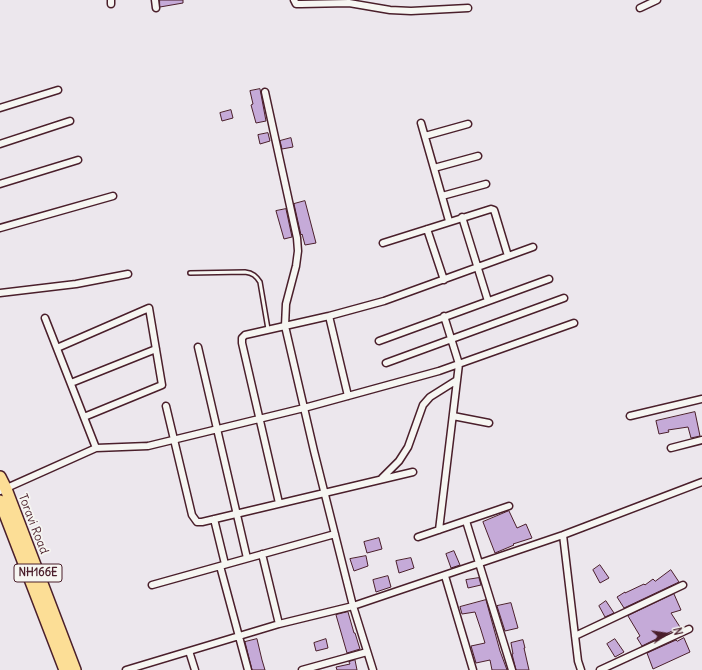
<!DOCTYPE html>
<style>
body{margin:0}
#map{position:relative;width:702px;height:670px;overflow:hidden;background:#ece7ed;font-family:Delius,sans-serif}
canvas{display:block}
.north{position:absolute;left:646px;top:614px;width:40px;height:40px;-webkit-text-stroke:3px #f6f6f2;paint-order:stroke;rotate:77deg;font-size:11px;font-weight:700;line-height:16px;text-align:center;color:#4a1f2b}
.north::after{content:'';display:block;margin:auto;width:14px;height:18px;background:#4a1f2b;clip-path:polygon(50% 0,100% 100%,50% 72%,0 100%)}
</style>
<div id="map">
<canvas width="702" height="670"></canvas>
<div class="north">N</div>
</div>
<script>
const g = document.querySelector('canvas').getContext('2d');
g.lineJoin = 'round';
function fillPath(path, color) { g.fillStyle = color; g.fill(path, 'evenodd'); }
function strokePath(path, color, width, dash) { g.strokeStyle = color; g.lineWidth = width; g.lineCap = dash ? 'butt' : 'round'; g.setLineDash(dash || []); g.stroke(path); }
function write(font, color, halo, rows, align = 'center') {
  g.font = font + ' Delius,sans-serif'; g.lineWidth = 3.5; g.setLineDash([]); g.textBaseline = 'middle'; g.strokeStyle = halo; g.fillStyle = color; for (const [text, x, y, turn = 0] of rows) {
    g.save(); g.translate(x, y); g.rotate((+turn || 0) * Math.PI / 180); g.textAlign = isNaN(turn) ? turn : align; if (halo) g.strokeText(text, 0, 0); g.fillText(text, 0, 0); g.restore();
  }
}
const building = new Path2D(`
 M160 0H183V3L160 7Z
 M260 89 266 121 256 123 251 105 253 104 250 91Z
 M231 110 233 118 222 121 220 113Z
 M268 133 270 141 260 144 258 135Z
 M291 138 293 147 282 149 280 141Z
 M305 201 316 243 305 245 302 234 301 235 294 204Z
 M286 209 292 237 284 239 276 211Z
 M695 412 700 436 691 438 688 427 668 430 669 432 659 434 656 421Z
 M509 511 517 528 526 524 532 538 513 544 514 545 495 553 483 522Z
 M379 538 382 549 367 553 364 542Z
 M454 551 460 565 451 568 446 554Z
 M366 556 368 566 354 571 350 559Z
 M411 558 414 568 399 573 396 561Z
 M600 565 609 578 600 583 593 570Z
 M671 570 679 582 624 608 617 597 625 592V593L644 584 645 585 653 579 655 581Z
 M388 576 391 587 376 592 373 580Z
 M479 578 481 585 468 588 466 580Z
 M674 594 681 610 671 613 680 627 642 646 637 638 640 636 628 616Z
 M486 600 500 651 507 670H492L490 660 476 663 471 646 485 643 481 630 475 612 462 614 460 607Z
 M606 601 614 613 605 617 599 606Z
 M511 603 518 628 505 631 497 606Z
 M348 612 354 633H355L360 649 347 653 336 615Z
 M684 638 690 652 653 669 647 653 676 640 677 641Z
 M257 639 262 660 265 670H252L245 642Z
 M326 639 328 648 316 651 314 643Z
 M615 639 624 652 615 657 607 644Z
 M523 640 525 648H524L529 670H516L512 654H513L511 643Z
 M355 660 357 670H337L336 667 350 664 349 662Z`);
fillPath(building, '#c5aad8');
strokePath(building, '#4a1f2b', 1);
const lane = new Path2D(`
 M190 273 245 272C253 273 256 276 260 282L268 329`);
const street = new Path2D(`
 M111 0V4
 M155 0 156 8
 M294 0 296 4H301L349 3 390 10 411 11 468 8
 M640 8 657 0
 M265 92 297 238 298 251 296 266 286 304 285 326 314 451 353 606 373 670
 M0 108 58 90
 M421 123 449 221
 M425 136 468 124
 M0 144 70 121
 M434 168 478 156
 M0 184 78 160
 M442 196 486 184
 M462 217 488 301
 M0 228 113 196
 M427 229 444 280
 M383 243 491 209 494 210 495 213 508 256
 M0 293 76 284 128 274
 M329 316 348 396
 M45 318 96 448
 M379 341 549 279
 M198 347 247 558
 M57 348 149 308 162 385 84 417
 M386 363 564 298
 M71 383 156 349
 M166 406 192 515 197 522H202L413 472
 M453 416 489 423
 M630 416 702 399
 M671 448 702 440
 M382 478 399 461 408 447 423 405 430 397 457 380
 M0 491 96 448 148 446 304 408 439 371 574 323
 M279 503 242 343V338L245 335 329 316 384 301 533 247
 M214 519 225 564
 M466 521 512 670
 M439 530 459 364 444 316
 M563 535 578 661 581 670
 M418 537 509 506
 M262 554 279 624
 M445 576 473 670
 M152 585 220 566
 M575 636 683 585
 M189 651 195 670
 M126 670 279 624 353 606 563 535 702 482
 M248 670 220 566 335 534
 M302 670 367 652
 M600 670 689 629`);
const highway = new Path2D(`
 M0 477 6 489 75 670
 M0 501 65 670`);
strokePath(lane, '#4a1f2b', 6);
strokePath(street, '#4a1f2b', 9);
strokePath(highway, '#4a1f2b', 14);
strokePath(lane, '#f6f6f2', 3);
strokePath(street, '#f6f6f2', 6);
strokePath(highway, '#fcde96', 11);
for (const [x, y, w] of [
 [38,573,48]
]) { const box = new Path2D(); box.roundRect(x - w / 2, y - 9, w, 18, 3); g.fillStyle = '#f6f6f2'; g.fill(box); strokePath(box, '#4a1f2b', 1); }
write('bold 11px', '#4a1f2b', null, [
 ["NH166E",38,573]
]);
write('12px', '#4a1f2b', '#f6f6f2', [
 ["Toravi Road",33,524,69]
]);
</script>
